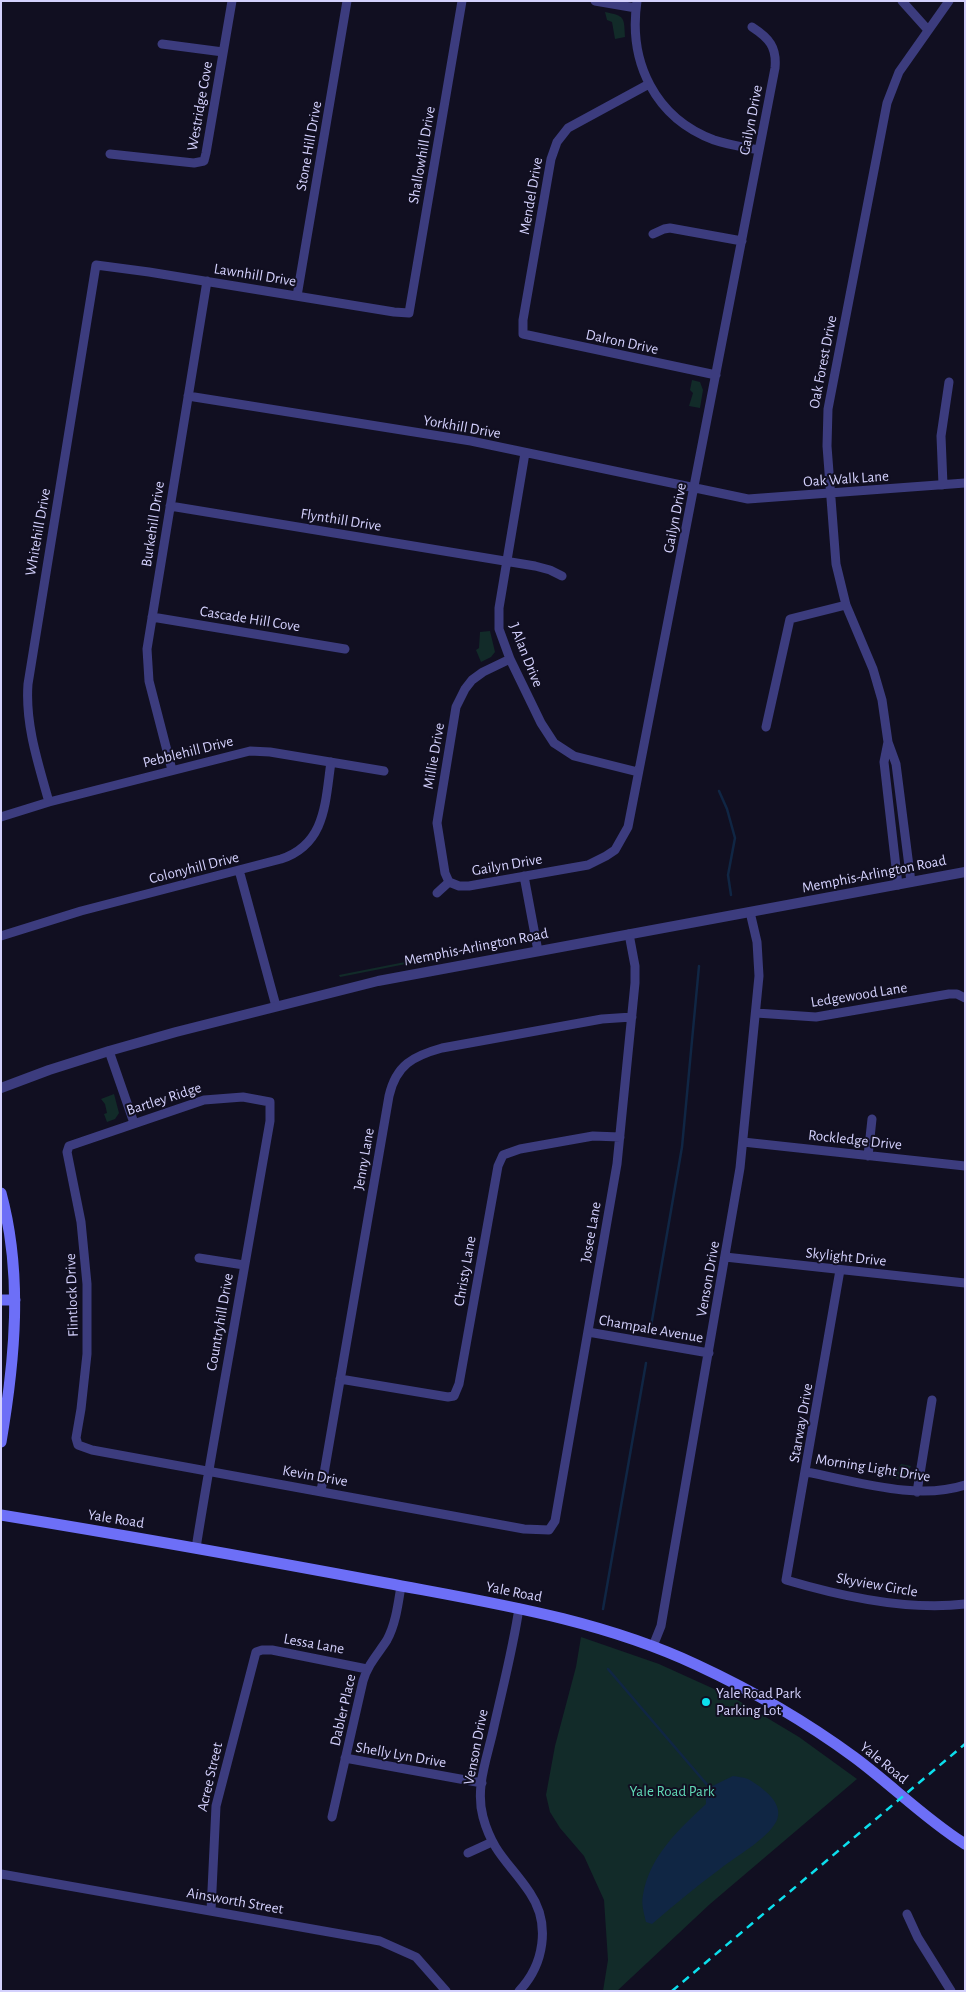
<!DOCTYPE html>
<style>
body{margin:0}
#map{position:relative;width:966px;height:1992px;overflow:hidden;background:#110f21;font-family:"Alegreya Sans",sans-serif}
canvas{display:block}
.frame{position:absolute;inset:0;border:2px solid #d4d1fd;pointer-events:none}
</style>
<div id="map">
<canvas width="966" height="1992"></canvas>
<div class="frame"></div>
</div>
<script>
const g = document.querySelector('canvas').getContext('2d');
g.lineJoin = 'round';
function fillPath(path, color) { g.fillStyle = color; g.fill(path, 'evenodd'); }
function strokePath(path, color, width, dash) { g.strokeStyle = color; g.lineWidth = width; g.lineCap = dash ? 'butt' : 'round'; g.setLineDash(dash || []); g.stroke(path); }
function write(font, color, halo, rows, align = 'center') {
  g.font = font + ' "Alegreya Sans",sans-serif'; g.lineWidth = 4; g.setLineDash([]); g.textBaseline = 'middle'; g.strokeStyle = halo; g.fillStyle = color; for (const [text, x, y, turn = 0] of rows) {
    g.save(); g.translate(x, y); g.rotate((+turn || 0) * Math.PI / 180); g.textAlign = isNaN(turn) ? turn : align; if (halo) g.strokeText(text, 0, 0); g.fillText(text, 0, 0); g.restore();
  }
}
fillPath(new Path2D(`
 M605 12C625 16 624 17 625 37L615 39 612 22 607 20Z
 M692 380 700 382 703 390 700 408 689 406 693 393 690 390Z
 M490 631 495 652 491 657 481 662 476 650 479 648 480 632Z
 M520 936 521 937 512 943 340 977 339 975 512 941Z
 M114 1094 119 1113 115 1119 107 1122 104 1114 107 1113 105 1104 101 1099Z
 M901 1464 911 1466 906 1477 900 1479 884 1476 885 1467 898 1469Z
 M581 1637 659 1664 734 1698 799 1737 857 1779 710 1904 617 1991H603L608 1960 604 1900 584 1856 560 1828 550 1812 546 1795 555 1746 576 1667Z`), '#122b29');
fillPath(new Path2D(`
 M733 1776C738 1777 743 1777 748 1779 762 1787 786 1804 776 1822 766 1840 736 1856 720 1869 697 1886 674 1905 652 1924L646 1922C644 1913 641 1904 643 1895 649 1857 679 1829 706 1804V1797L704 1790Z`), '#102644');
strokePath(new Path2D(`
 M719 791 727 809 735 838 728 875 731 895
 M650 1332 682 1147 699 966
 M603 1609 646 1363
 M608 1669 709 1787`), '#102644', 2.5);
strokePath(new Path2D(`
 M595 1 636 8
 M637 1C628 62 655 118 714 140 729 145 744 147 759 150
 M902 1 928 30
 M162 44 223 52
 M649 84 568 128 557 142 551 159 523 320V334L716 375
 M110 154 194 163 204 161 206 153 232 1
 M653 234 664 229 670 228 742 241
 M297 296 347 1
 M188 396 471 441 748 499 965 483
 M525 453 499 608V629L510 659 541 723 554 743 574 756 638 772
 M943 485 941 436 949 382
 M170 506 535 566 550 570 562 576
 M152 617 345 649
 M766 727 790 619 846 605
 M888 742 884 762 898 885
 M172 770 149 681 147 649 207 281
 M49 802C38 763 25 724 28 684L96 265 149 272 394 312 409 313 462 1
 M1 817 49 802 250 751 270 752 384 771
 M239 870 276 1006
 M524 876 538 951
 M449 882 459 886H469L588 865 606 856 615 850 628 827 775 68C777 47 769 38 752 27
 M449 882 445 873 437 823 456 707 465 689 472 680 483 672 510 659
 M911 882 896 764 888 742 882 700 873 669 846 605 836 564 827 446 828 409 887 103 899 72 949 1
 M437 893 449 882
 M1 936 81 911 281 859C326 844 325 803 331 762
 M756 1013 816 1017 949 994H957L965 998
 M109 1051 134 1123
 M743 1142 965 1166
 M868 1156 872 1119
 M725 1257 965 1283
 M199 1258 244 1265
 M840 1270 786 1580C840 1596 909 1611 965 1604
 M588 1332 709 1353
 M340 1379 448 1397 454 1396 459 1384 498 1166 503 1155 520 1149 593 1136 620 1137
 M806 1472C856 1481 916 1501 965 1485
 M321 1491 389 1096C396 1065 413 1056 442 1048L602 1019 632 1017
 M917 1492 932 1400
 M196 1548C207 1479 219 1412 231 1344L270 1121V1102L243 1097 204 1100 69 1146 67 1152 81 1222 87 1284V1354L81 1409 76 1438 78 1445 92 1450 524 1529 549 1530 555 1521 617 1164 635 983V966L629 934
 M653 1646 661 1626 740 1168 759 976 757 942 750 912
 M345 1758 482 1783
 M332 1817 363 1681C368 1664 378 1654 387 1640 396 1623 398 1604 401 1586
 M468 1853 492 1842
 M1 1874 380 1941 416 1957 446 1991
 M211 1911 216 1806 256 1652 262 1650H272L367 1669
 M907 1914 918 1938 951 1991
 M519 1991C544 1965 551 1924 530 1893 511 1864 493 1854 483 1817 475 1788 487 1758 493 1731 502 1690 513 1649 519 1608`), '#3c3c7e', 9);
strokePath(new Path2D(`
 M1 1088 49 1070 109 1051 176 1032 378 981 965 872`), '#3c3c7e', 10);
strokePath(new Path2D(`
 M1 1193C23 1274 15 1360 1 1442
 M1 1300H15
 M1 1515C130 1536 258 1559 386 1583 492 1603 599 1619 697 1665 753 1691 805 1721 854 1757 892 1785 925 1819 965 1844`), '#6d6ff7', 11);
strokePath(new Path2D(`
 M672 1991 965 1744`), '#0cdfed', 2.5, [8, 6]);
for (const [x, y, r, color] of [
 [706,1702,5,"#0cdfed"]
]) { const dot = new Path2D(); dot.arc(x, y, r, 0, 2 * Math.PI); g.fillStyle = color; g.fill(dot); strokePath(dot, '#110f21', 2); }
write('15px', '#d4d1fd', '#110f21', [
 ["Westridge Cove",200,106,-80],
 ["Gailyn Drive",751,120,-79],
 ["Stone Hill Drive",309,146,-80],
 ["Shallowhill Drive",422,155,-80],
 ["Mendel Drive",531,196,-80],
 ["Lawnhill Drive",255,275,9],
 ["Dalron Drive",622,342,12],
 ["Oak Forest Drive",823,362,-79],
 ["Yorkhill Drive",462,427,10],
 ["Oak Walk Lane",846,479,-4],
 ["Gailyn Drive",675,518,-79],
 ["Flynthill Drive",341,520,9],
 ["Burkehill Drive",153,524,-81],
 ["Whitehill Drive",38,532,-80],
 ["Cascade Hill Cove",250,619,9],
 ["J Alan Drive",526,655,68],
 ["Pebblehill Drive",188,752,-14],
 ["Millie Drive",434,756,-80],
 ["Gailyn Drive",507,865,-10],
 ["Colonyhill Drive",194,868,-14],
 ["Memphis-Arlington Road",874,874,-11],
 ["Memphis-Arlington Road",476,947,-11],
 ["Ledgewood Lane",859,995,-9],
 ["Bartley Ridge",164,1099,-18],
 ["Rockledge Drive",855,1140,6],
 ["Jenny Lane",364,1159,-80],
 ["Josee Lane",591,1232,-80],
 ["Skylight Drive",846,1257,6],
 ["Christy Lane",465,1271,-80],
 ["Venson Drive",708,1279,-80],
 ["Flintlock Drive",72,1295,-92],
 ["Countryhill Drive",220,1322,-80],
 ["Champale Avenue",651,1329,10],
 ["Starway Drive",801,1423,-80],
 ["Morning Light Drive",873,1468,9],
 ["Kevin Drive",315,1476,10],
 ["Yale Road",116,1519,9],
 ["Skyview Circle",877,1585,10],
 ["Yale Road",514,1592,11],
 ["Lessa Lane",314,1644,10],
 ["Dabler Place",343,1710,-77],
 ["Venson Drive",476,1747,-79],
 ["Shelly Lyn Drive",401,1755,10],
 ["Yale Road",884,1763,39],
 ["Acree Street",210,1777,-77],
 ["Ainsworth Street",235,1901,10]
]);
write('15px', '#d4d1fd', '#110f21', [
 ["Yale Road Park",716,1693],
 ["Parking Lot",716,1710]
], 'left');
write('15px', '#61d9b6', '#110f21', [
 ["Yale Road Park",672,1791]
]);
</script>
